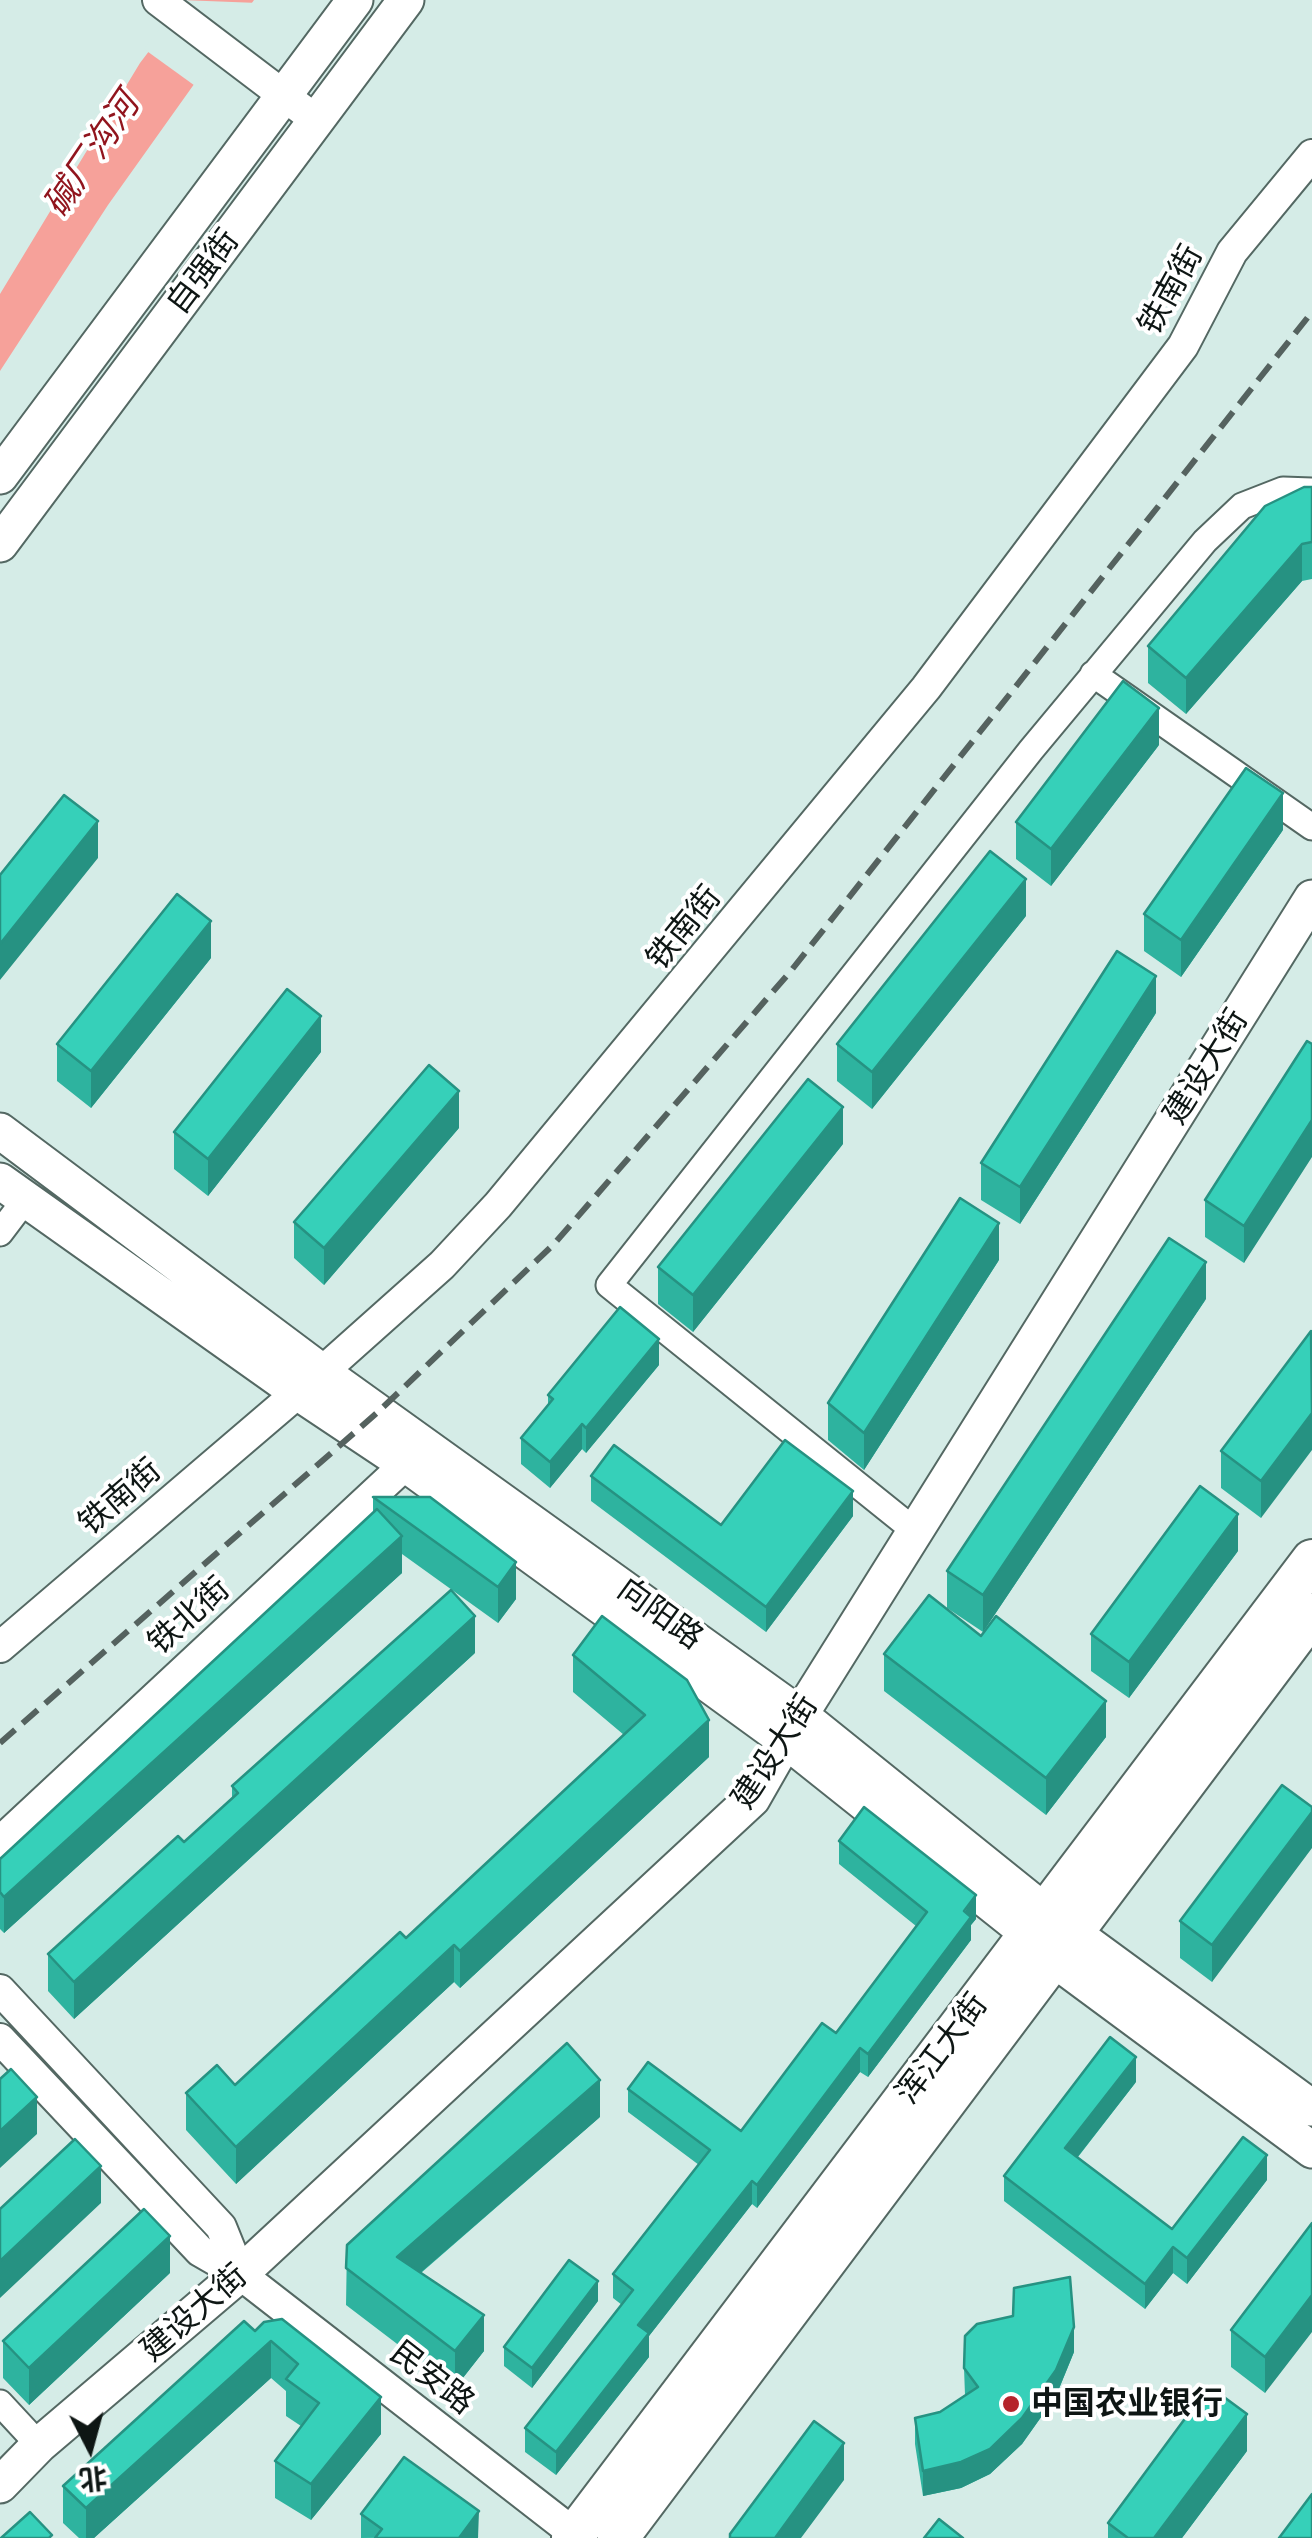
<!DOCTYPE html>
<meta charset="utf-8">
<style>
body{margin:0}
#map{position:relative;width:1312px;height:2538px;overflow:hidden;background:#d5ece7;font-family:"Crimson Pro","Noto Sans SC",serif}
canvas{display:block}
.north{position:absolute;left:40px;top:2398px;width:100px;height:100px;-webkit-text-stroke:8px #fff;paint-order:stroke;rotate:174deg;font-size:28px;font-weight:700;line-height:40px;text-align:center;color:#0e1614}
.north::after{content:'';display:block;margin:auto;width:35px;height:45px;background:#0e1614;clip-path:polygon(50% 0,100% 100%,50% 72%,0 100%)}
</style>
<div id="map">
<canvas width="1312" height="2538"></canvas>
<div class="north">北</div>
</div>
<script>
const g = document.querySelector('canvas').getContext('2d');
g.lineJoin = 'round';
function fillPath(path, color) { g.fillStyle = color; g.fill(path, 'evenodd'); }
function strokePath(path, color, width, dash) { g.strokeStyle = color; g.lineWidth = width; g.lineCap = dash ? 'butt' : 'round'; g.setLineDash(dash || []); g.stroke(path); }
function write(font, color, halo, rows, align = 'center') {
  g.font = font + ' "Crimson Pro","Noto Sans SC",serif'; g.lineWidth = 8; g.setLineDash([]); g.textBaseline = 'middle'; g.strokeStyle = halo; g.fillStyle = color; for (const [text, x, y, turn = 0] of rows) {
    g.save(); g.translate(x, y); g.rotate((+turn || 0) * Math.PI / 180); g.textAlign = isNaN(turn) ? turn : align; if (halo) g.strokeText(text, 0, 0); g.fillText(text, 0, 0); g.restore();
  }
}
fillPath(new Path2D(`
 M188 0H254L108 205 0 371V294L140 63Z`), '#f6a19a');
fillPath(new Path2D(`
 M181 0 258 3 198 88 144 49Z`), '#d5ece7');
const minor = new Path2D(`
 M1093 674 1312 827
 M0 1233 25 1200
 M915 1531 609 1285 1031 750 1205 541 1242 506 1283 490 1312 491
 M0 2403 39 2445`);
const tertiary = new Path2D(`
 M158 0 316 120
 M0 1647 322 1372 442 1265 498 1205 926 688 1183 346 1232 252 1312 155
 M0 1842 422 1449
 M0 1990 221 2227 240 2274
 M0 2039 200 2251 240 2274 580 2538`);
const secondary = new Path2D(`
 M0 476 355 0
 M0 544 406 0
 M0 1131 322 1372 800 1715 1046 1913 1312 2108
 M0 1181 296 1391 407 1465 788 1742 1029 1934 1051 1957 1312 2150
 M0 2485 39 2445 240 2274 752 1799 800 1715 1312 898`);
const primary = new Path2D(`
 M572 2538 1312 1560
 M618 2538 1312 1614`);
strokePath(minor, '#546863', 29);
strokePath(tertiary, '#546863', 34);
strokePath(secondary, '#546863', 39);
strokePath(primary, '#546863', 44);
strokePath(minor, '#fff', 25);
strokePath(tertiary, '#fff', 30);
strokePath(secondary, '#fff', 35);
strokePath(primary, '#fff', 40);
strokePath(new Path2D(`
 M0 1743 378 1412 554 1244 790 972 1312 312`), '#55625f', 6, [20, 10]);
fillPath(new Path2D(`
 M1312 487V579L1302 581 1186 714 1148 683V646Z
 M1159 745 1051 886 1016 859V822Z
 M1283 830 1181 977 1144 951V914Z
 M1026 916 872 1109 837 1081V1044Z
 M211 958 91 1108 57 1081V1044Z
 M1156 1013 1020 1224 981 1200V1163Z
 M1307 1041 1244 1263 1205 1237V1200Z
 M321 1052 208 1196 174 1169V1132Z
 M459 1128 324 1285 294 1258V1222Z
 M843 1144 693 1332 658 1304V1267Z
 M999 1260 864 1470 828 1440V1403Z
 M1206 1299 983 1632 947 1608V1571Z
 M1311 1331 1261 1518 1221 1488V1451Z
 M659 1365 586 1453 582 1449 550 1488 521 1464V1438L548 1405V1395Z
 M591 1476 721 1525 853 1516 766 1632 591 1501Z
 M373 1497 516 1599 498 1623 402 1554V1573L4 1933 0 1929V1859L373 1513Z
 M1238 1551 1129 1698 1091 1671V1634Z
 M981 1636 1106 1737 1046 1815 884 1691V1654Z
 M475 1653 74 2019 48 1991V1954L184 1842 232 1798V1786Z
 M573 1655 709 1757 460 1988 454 1982 236 2184 186 2130V2093L235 2085 406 1938 624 1735 573 1692Z
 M1282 1785 1212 1982 1180 1958V1921Z
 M839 1841 976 1919 971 1925V1940L868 2077 860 2072 757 2208 752 2204 649 2336V2357L556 2475 525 2452V2428L622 2305 613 2298V2274L699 2165 628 2112V2089L741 2131 836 2033 916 1926 839 1864Z
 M1136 2082 1078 2157 1172 2229 1267 2180 1187 2284 1173 2273 1145 2309 1004 2201V2176Z
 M600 2117 421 2273 484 2351 455 2388 346 2305 347 2245Z
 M1312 2223 1265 2393 1231 2367V2330Z
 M170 2273 29 2405 3 2378V2341Z
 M598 2301 532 2388 504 2366V2347Z
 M264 2322 381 2434 311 2520 275 2498V2461L301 2426 286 2416V2391L271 2378 94 2538H79L63 2523V2486L255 2331Z
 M1074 2352 1056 2396 1022 2444 990 2474 961 2488 923 2496 915 2444V2418L940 2412 965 2395 964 2368Z
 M1247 2451 1182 2538H1108V2523Z
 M361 2514 479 2537 361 2538Z`), '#2eb39f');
fillPath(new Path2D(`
 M1302 544V581L1186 714V678Z
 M1159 708V745L1051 886V849Z
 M1283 793V830L1181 977V940Z
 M98 821V858L0 980V944Z
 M1026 879V916L872 1109V1072Z
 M211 921V958L91 1108V1071Z
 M1156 976V1013L1020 1224V1187Z
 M321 1016V1052L208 1196V1159Z
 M459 1091V1128L324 1285V1248Z
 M843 1107V1144L693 1332V1295Z
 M1312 1120V1157L1244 1263V1226Z
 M999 1223V1260L864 1470V1433Z
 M1206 1262V1299L983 1632V1595Z
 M659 1339V1365L586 1453V1428Z
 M1312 1413V1450L1261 1518V1481Z
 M582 1424V1449L550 1488V1462Z
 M853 1491V1516L766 1632V1607Z
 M1238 1514V1551L1129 1698V1662Z
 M402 1536V1573L4 1933V1897Z
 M516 1562V1599L498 1623V1587Z
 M475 1616V1653L74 2019V1982Z
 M1106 1701V1737L1046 1815V1778Z
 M709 1720V1757L460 1988V1951Z
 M1312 1812V1848L1212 1982V1945Z
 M976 1895V1919L971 1925V1940L868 2077V2054Z
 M454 1945V1982L236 2184V2147Z
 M860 2048V2072L757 2208V2185Z
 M1136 2057V2082L1065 2173V2148Z
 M600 2080V2117L397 2293V2257Z
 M37 2097V2134L0 2168V2131Z
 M1267 2155V2180L1187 2284V2258Z
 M101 2166V2203L0 2298V2261Z
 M752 2181V2204L649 2336V2357L556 2475V2452L638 2325Z
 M170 2236V2273L29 2405V2368Z
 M1173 2247V2273L1145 2309V2284Z
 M598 2281V2301L532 2388V2368Z
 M1312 2295V2332L1265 2393V2357Z
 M484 2315V2351L455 2388V2351Z
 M1074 2327V2352L1056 2396 1022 2444 990 2474 961 2488 923 2496V2471Z
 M271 2341V2378L94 2538H86V2508Z
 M381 2397V2434L311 2520V2484Z
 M1247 2414V2451L1182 2538H1154Z
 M844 2443V2480L801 2538H774Z
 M479 2511 478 2538H459Z`), '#269282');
const building = new Path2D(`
 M1304 487H1312V542L1302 544 1186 678 1148 646 1265 506Z
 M1123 681 1159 708 1051 849 1016 822Z
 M1246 768 1283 793 1181 940 1144 914Z
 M64 795 98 821 0 944V875Z
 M990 851 1026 879 872 1072 837 1044Z
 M177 894 211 921 91 1071 57 1044Z
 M1117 951 1156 976 1020 1187 981 1163Z
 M287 989 321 1016 208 1159 174 1132Z
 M1307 1041 1312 1044V1120L1244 1226 1205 1200Z
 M429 1065 459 1091 324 1248 294 1222Z
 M808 1079 843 1107 693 1295 658 1267Z
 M960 1198 999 1223 864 1433 828 1403Z
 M1169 1238 1206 1262 983 1595 947 1571Z
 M620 1307 659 1339 586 1428 582 1424 550 1462 521 1438 553 1399 548 1395Z
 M1311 1331 1312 1413 1261 1481 1221 1451Z
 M785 1440 853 1491 766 1607 591 1476 614 1445 721 1525Z
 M1200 1486 1238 1514 1129 1662 1091 1634Z
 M373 1497H430L516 1562 498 1587Z
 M377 1509 402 1536 4 1897 0 1892V1859Z
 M451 1590 475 1616 74 1982 48 1954 178 1836 184 1842 238 1793 232 1786Z
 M929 1595 981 1636 996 1616 1106 1701 1046 1778 884 1654Z
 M602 1616 687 1680 709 1720 460 1951 454 1945 236 2147 186 2093 217 2065 235 2085 400 1932 406 1938 645 1715 573 1655Z
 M1282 1785 1312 1807V1812L1212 1945 1180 1921Z
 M864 1807 976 1895 964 1911 971 1917 868 2054 860 2048 757 2185 752 2181 638 2325 649 2333 556 2452 525 2428 633 2290 613 2274 710 2150 628 2089 648 2062 741 2131 822 2023 836 2033 927 1912 839 1841Z
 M1110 2037 1136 2057 1065 2148 1172 2229 1243 2137 1267 2155 1187 2258 1173 2247 1145 2284 1004 2176Z
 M567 2043 600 2080 397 2257 484 2315 455 2351 346 2268 347 2245Z
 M11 2069 37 2097 0 2131V2079Z
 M75 2139 101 2166 0 2261V2209Z
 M144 2209 170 2236 29 2368 3 2341Z
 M1312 2223V2295L1265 2357 1231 2330Z
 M569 2260 598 2281 532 2368 504 2347Z
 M1070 2277 1074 2327 1056 2370 1022 2418 990 2449 961 2462 923 2471 915 2418 940 2412 978 2387 964 2368 965 2336 977 2324 1013 2316 1014 2288Z
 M282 2319 381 2397 311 2484 275 2461 319 2403 286 2379 298 2364 271 2341 86 2508 63 2486 244 2321 255 2331 264 2322Z
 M1209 2386 1247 2414 1154 2538H1128L1108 2523Z
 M814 2421 844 2443 775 2538H730V2534Z
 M404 2457 479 2511 459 2538H375L382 2529 361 2514Z
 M1312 2494V2538H1279Z
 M30 2512 52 2535 49 2538H1Z
 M939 2519 963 2538H924Z`);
fillPath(building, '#36d0b9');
strokePath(building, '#269282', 2.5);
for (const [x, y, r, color] of [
 [1011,2404,10,"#b5242b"]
]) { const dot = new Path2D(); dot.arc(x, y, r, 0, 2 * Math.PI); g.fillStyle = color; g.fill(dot); strokePath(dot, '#fff', 4); }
write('32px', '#0e1614', '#fff', [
 ["自强街",203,272,-53],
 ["铁南街",1171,290,-61],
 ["铁南街",684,928,-51],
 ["建设大街",1206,1067,-58],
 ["铁南街",120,1497,-41],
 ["向阳路",660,1614,36],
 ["铁北街",189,1616,-42],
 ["建设大街",775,1752,-57],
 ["浑江大街",942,2049,-53],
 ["建设大街",194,2313,-41],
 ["民安路",432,2378,38]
]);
write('bold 32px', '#0e1614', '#fff', [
 ["中国农业银行",1031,2404]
], 'left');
write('italic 35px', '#91141d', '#fff', [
 ["碱厂沟河",92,155,-56]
]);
</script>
